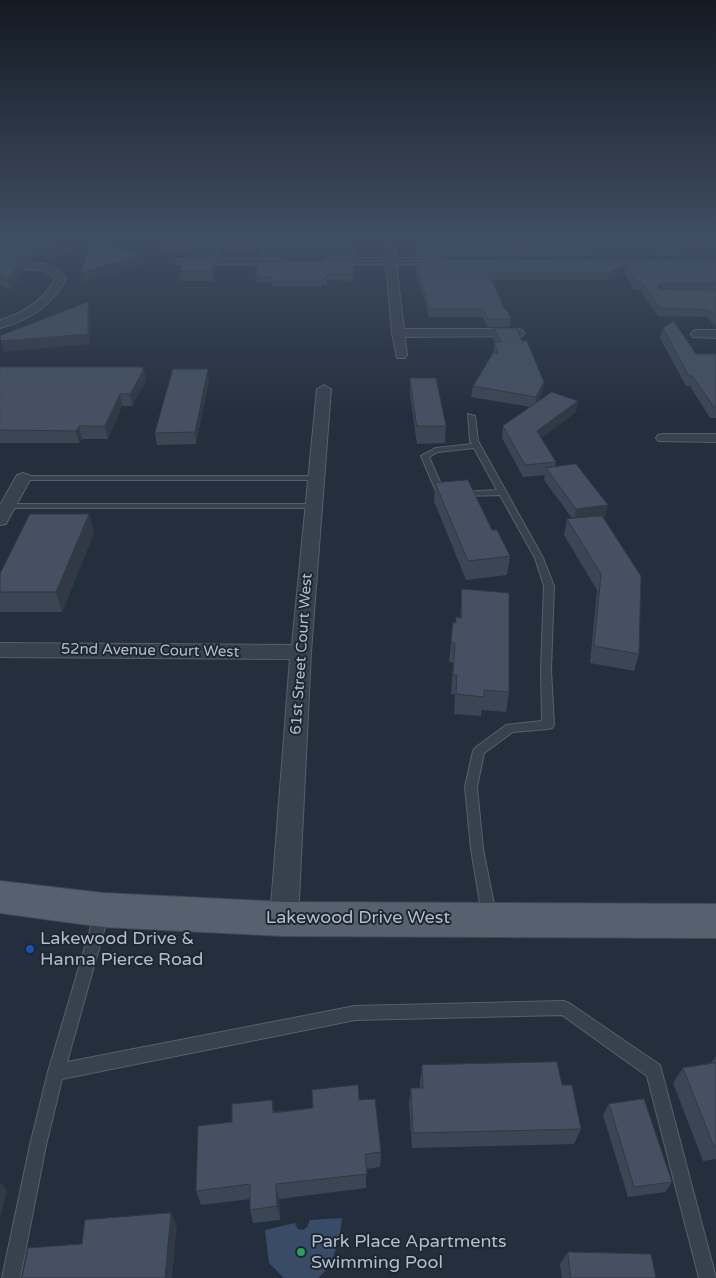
<!DOCTYPE html>
<style>
body{margin:0}
canvas{display:block;background:#242f3e}
</style>
<canvas width="716" height="1278"></canvas>
<script>
const g = document.querySelector('canvas').getContext('2d');
g.lineJoin = 'round';
function fillPath(path, color) { g.fillStyle = color; g.fill(path, 'evenodd'); }
function strokePath(path, color, width, dash) { g.strokeStyle = color; g.lineWidth = width; g.lineCap = dash ? 'butt' : 'round'; g.setLineDash(dash || []); g.stroke(path); }
function write(font, color, halo, rows, align = 'center') {
  g.font = font + ' "Varela Round",sans-serif'; g.lineWidth = 4; g.setLineDash([]); g.textBaseline = 'middle'; g.strokeStyle = halo; g.fillStyle = color; for (const [text, x, y, turn = 0] of rows) {
    g.save(); g.translate(x, y); g.rotate((+turn || 0) * Math.PI / 180); g.textAlign = isNaN(turn) ? turn : align; if (halo) g.strokeText(text, 0, 0); g.fillText(text, 0, 0); g.restore();
  }
}
fillPath(new Path2D(`
 M342 1218 339 1240 330 1266 318 1278H284L269 1263 265 1230 295 1223 298 1229 303 1230 307 1227 310 1220Z`), '#394c67');
const lane = new Path2D(`
 M468 414 475 416 478 441 543 558 554 586 551 670 554 725 552 728 548 729 513 732 484 753 477 787 483 849 496 915 494 919 489 921 484 919 482 915 471 849 465 787 473 751 475 748 506 725 542 721 541 670 544 586 535 558 500 495 463 496 459 494 463 492 497 490 474 448 438 452 429 457 443 489 448 491 444 493H437L436 491 421 456 436 448 472 444 470 441Z
 M20 476H317L321 478 317 480H23L19 478Z
 M5 504H314L318 506 314 508H8L4 506Z
 M102 907 107 909 109 913 67 1062 355 1006 564 1001 569 1003 660 1065 716 1278H699L647 1076 562 1015 355 1020 62 1079 46 1145 20 1278H2L30 1145 48 1072 95 913 97 909Z`);
const street = new Path2D(`
 M383 235H393L396 258H441L446 261 441 264H396L404 329H518L522 330 524 333 522 336 405 337 407 355 405 358H397L392 333 386 264H328L323 261 328 258H385Z
 M181 259H284L289 262 284 265 177 264 176 262 177 260Z
 M0 262C22 262 52 258 66 278 53 306 29 320 0 328V320C24 313 44 301 56 278L42 270 0 268Z
 M697 330H716V338L693 337 691 334 693 331Z
 M324 385 331 389 311 652 298 919 294 928 284 931 274 928 270 919 290 659 0 657V643L292 645 317 389Z
 M663 434H716V442L658 441 656 438 658 435Z
 M23 473 29 475 31 478 8 520 6 524 0 525V505L17 475Z`);
const primary = new Path2D(`
 M0 881 103 893 284 902 716 904V938L284 936 103 927 0 913Z`);
strokePath(lane, '#565f6c', 2);
strokePath(street, '#565f6c', 2);
strokePath(primary, '#414a57', 2);
fillPath(lane, '#38414e');
fillPath(street, '#38414e');
fillPath(primary, '#56606e');
fillPath(new Path2D(`
 M0 235 85 236 87 246 52 258 38 254 33 260 12 261H22L25 271 11 289 0 285Z
 M357 235 355 257H260V251H224L221 257H191L190 253H161L160 243Z
 M415 235 674 237 675 235H716V256L415 257Z
 M217 257 218 267 213 281H181L180 271Z
 M716 259V327L707 317 658 316 640 290H634L624 271 608 280H492L506 311 511 319 510 327H487L483 317H429L415 267 416 260Z
 M354 261 353 281 327 280V285H322V287H272V283H257L256 277Z
 M494 328 522 341 544 382 542 394 537 403 578 401 575 413 541 438 556 462 555 466 605 517 603 518 639 654 634 671 590 663 597 590 564 535 567 519 572 518 544 480 545 475 523 477 502 438 503 426 531 407 471 397 473 386 493 353 495 342 493 339Z
 M663 328 696 354H716V418H710L690 386H686L660 338Z
 M0 367H143L146 380 132 406H122L108 439H82L79 443H0Z
 M410 378 446 426 445 443 417 444 410 394Z
 M209 381 196 444 157 445 155 433Z
 M435 483 492 530 510 556 507 575 466 580 434 501Z
 M89 514 94 533 62 612H0V574Z
 M462 589 509 692 506 712 482 710 481 716 454 714 455 695 451 694 453 663 449 662 453 622 456 623 460 618Z
 M716 1056V1159L703 1161 673 1083 683 1068 711 1063Z
 M422 1065 562 1085 581 1129 574 1144 412 1148 409 1104 411 1088H420V1082Z
 M272 1100 274 1112 313 1108 359 1100 381 1152 380 1167 366 1169V1188L279 1199 280 1220 253 1223 250 1210V1199L201 1205 196 1191 232 1122Z
 M609 1104 672 1182 665 1192 628 1197 603 1115Z
 M568 1252 656 1278H562L560 1264Z`), '#3b4654');
fillPath(new Path2D(`
 M356 235H357L355 257V247Z
 M85 236 87 246 52 258 50 248Z
 M223 242 224 251 221 257 220 247Z
 M36 244 38 254 33 260 31 251Z
 M142 254 144 263 83 282 81 273Z
 M217 257 218 267 213 281 212 271Z
 M22 261 25 271 11 289 8 279Z
 M626 264 624 271 608 280 609 273Z
 M662 283 660 290 657 286Z
 M88 302 90 312V344L4 352 1 341Z
 M143 367V370L144 369 146 380 132 406 130 394Z
 M208 369 209 381 196 444 195 432Z
 M544 382 542 394 535 408 536 397Z
 M120 394 122 406 108 439 105 426Z
 M578 401 575 413 535 443 537 431Z
 M79 426 82 439 79 443 76 431Z
 M608 505 605 517 574 521 576 509Z
 M89 514 94 533 62 612 56 592Z
 M0 1182 7 1190 0 1220Z
 M276 1184 279 1199 280 1220 277 1206Z
 M171 1213 177 1226 172 1278H165Z`), '#303945');
const building = new Path2D(`
 M0 235H82L85 236 50 248 36 244 31 251H0Z
 M165 235H356L355 247H260V241L223 242 220 247H190L191 243H160Z
 M415 235H623L624 236 677 237 675 235H716V249L416 250Z
 M91 239 142 254 81 273Z
 M185 257H217L212 271H180Z
 M716 259V283H662L657 286 660 289 716 290V317L709 310 660 308 641 282H636L626 264 609 273H488L506 311H508L511 319H488L483 309H429L416 260Z
 M0 260 22 261 8 279 0 275Z
 M259 261H354L353 274H327V279H322V281H272V277H256Z
 M88 302V334L1 341 0 336Z
 M674 321 696 354H716V407H714L692 376H689L663 328Z
 M494 328H517L522 341H527L544 382 536 397 473 386 493 353H498L494 342H501Z
 M0 367H143L142 369H144L130 394H120L105 426H79L76 431 0 430Z
 M173 369H208L195 432 155 433Z
 M410 378H436L446 426H417Z
 M552 392 578 401 537 431 556 462 525 465 503 426Z
 M576 464 608 505 576 509 546 468Z
 M468 480 492 530H497L510 556 468 561 435 483Z
 M30 514H89L56 592H0V574Z
 M602 516 641 576 639 654 594 646 601 574 567 519Z
 M462 589 509 593V692L484 690V697L456 694 457 675H453L455 643H451L453 622 456 623V617L461 618Z
 M557 1062 562 1085H572L581 1129 413 1133 411 1088H423L422 1065Z
 M716 1063V1147H714L683 1068Z
 M358 1085 359 1100 375 1099 381 1152 365 1154 367 1174 276 1184 277 1206 250 1210V1184L196 1191 198 1126 232 1122V1104L272 1100 273 1113 313 1108 312 1090Z
 M644 1099 672 1182 634 1187 609 1104Z
 M171 1213 165 1278H22L28 1248 82 1244 85 1220Z
 M568 1252 651 1254 656 1278H571Z`);
fillPath(building, '#455162');
strokePath(building, '#303945', 1);
const sky = g.createLinearGradient(0, 0, 0, 414);
sky.addColorStop(0, '#141a22');
sky.addColorStop(0.57, '#3f4d63');
sky.addColorStop(1, '#3f4d6300');
g.fillStyle = sky;
g.fillRect(0, 0, 716, 414);
for (const [x, y, r, color] of [
 [30,949,5,"#1a4fb4"],
 [301,1252,5,"#2e9e5b"]
]) { const dot = new Path2D(); dot.arc(x, y, r, 0, 2 * Math.PI); g.fillStyle = color; g.fill(dot); strokePath(dot, '#1d2633', 2); }
write('15px', '#b4bcc9', '#1d2633', [
 ["52nd Avenue Court West",150,651,1],
 ["61st Street Court West",302,654,-86]
]);
write('18px', '#b4bcc9', '#1d2633', [
 ["Lakewood Drive West",358,918]
]);
write('18px', '#b4bcc9', '#1d2633', [
 ["Lakewood Drive &",40,939],
 ["Hanna Pierce Road",40,960],
 ["Park Place Apartments",311,1242],
 ["Swimming Pool",311,1263]
], 'left');
</script>
